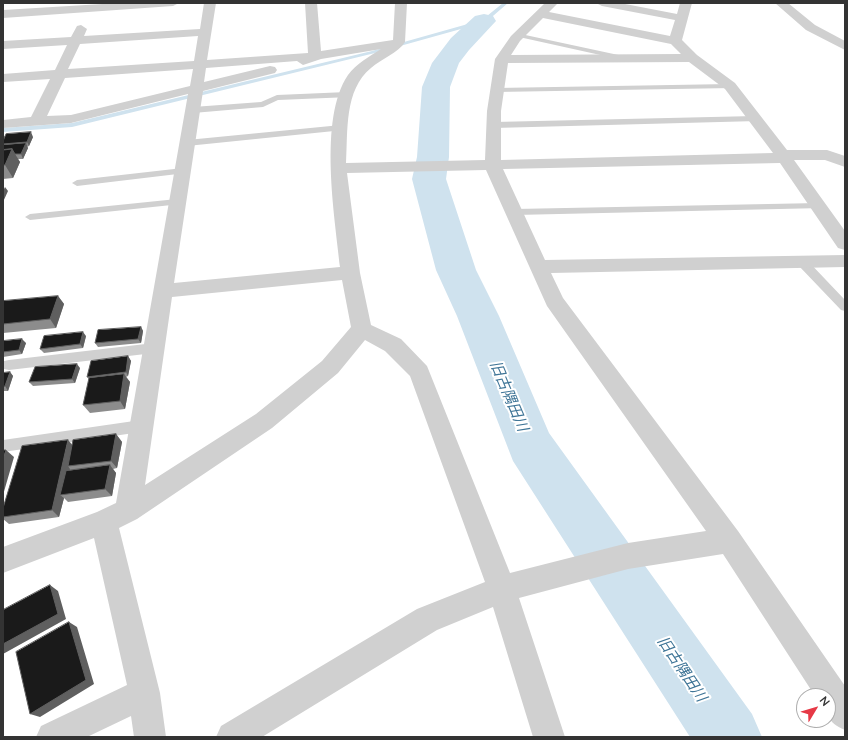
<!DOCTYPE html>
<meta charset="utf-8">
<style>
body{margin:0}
#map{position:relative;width:848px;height:740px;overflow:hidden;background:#fff;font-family:Lato,sans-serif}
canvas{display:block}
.frame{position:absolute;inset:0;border:4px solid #333;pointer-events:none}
.north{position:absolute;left:796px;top:688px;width:40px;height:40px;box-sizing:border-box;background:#fff;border:1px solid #adadad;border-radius:50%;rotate:52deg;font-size:11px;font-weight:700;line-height:16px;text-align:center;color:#333}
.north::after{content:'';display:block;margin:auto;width:14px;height:18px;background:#e63946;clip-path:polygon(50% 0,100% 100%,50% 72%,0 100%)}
</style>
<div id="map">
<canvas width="848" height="740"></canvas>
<div class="frame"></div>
<div class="north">N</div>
</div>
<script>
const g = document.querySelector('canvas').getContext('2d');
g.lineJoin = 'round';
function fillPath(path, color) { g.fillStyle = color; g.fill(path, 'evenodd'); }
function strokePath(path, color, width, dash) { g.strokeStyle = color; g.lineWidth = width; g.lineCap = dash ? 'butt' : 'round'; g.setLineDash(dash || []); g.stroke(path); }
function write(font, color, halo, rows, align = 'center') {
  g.font = font + ' Lato,"Noto Sans JP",sans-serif'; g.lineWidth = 4; g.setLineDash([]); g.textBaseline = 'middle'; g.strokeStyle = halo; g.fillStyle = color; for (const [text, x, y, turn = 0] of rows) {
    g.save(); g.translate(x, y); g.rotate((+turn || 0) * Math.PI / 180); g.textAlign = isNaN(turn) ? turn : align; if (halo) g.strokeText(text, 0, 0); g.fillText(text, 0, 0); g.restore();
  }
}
fillPath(new Path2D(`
 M503 3H508L486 22 375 53 72 127 3 132V128L72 123 372 51 482 20Z`), '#cfe2ee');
fillPath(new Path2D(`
 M484 14 493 16 496 21 469 50 459 63 450 87 449 157 446 179 476 270 499 316 549 433 752 714 762 737H690L513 461 457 316 436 270 412 179 417 157 422 87 432 63 451 38 475 16Z`), '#cfe2ee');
fillPath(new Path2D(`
 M516 33 623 56 627 58 623 60 519 37H516Z
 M730 84H733V88L496 92 492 90 496 88Z
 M347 92 351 95 350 97 278 100 263 107 193 113 189 110 193 107 261 102 277 95Z
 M755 116 758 117V121L494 128 490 125 494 122Z
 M341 125 345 128 344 130 187 146 182 143 187 140Z
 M183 168 188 171 186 173 77 186 72 183 77 180Z
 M177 199 181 200 182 202 181 204 30 220 25 217 30 214Z
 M819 203 824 206 823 208 515 215 510 212 515 209Z
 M802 258 806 259 845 300V311L841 310 798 265 796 262 798 259Z
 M154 343 158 345 160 348 158 351 154 353 9 370 4 369 3 366 4 361 9 360Z
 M141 420 146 422 148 426 146 430 141 432 3 452V440Z`), '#d0d0d0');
fillPath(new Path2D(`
 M119 3H179L173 6 3 18V10Z
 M204 3H216L207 60 308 53 305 3H317L321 51 393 40 395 3H407L405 42C398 53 381 59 371 68 344 90 348 131 346 163L485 160 487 111 495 59 511 36 545 3H558L549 12 670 36 675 20 602 6 596 3H620L677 14 680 3H692L682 40 697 55 735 83 787 150H827L845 156V167L825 160H794L845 231V250L838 248 780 163 503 169 545 260 845 255V267L551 273 563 298 738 531 845 686V730C826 722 828 715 828 696H815L723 554 628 569 519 598 565 737H533L493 607 437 630 262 737H216L221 726 417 609 485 582 410 376 385 351 365 340 338 373 272 428 137 519 119 528 160 693 166 737H134L131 716 87 737H36L41 726 127 685 94 538 3 573V547L97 512 116 503 188 94 71 123 3 128V120L31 117 50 79 3 82V74L55 70 67 45 3 49V41L71 37 77 26 81 25 87 29 84 36 200 29ZM543 18 671 44 681 54 511 55 520 41ZM198 36 194 61 68 69 80 44ZM381 49C370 56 356 64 348 75 318 119 335 217 340 267L174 283 203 91 275 73 277 70 275 67 270 66 204 82 206 68 297 61 303 65 321 59ZM689 62 725 89 773 153 501 160V111L508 63ZM193 69 190 86 71 115 47 116 65 78ZM486 170 547 306 706 531 628 543 510 573 427 366 401 339 371 325 360 273 347 173ZM342 280 351 327 322 361 256 414 145 485 172 297Z
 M775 3H788L815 25 845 41V50L806 30Z`), '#d0d0d0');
fillPath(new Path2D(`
 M3 134 5 137H33L29 146 27 147 28 148 23 159H18L20 162 13 178 3 179Z
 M58 296 64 304 56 328 3 333V301Z
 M141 327 143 331 141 343 98 347 95 343Z
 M86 336 83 348 44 353 40 349Z
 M3 341 26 343 22 354 3 357Z
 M128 356 131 361 128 376 126 377 130 382 125 409 90 413 83 405 89 379 87 377Z
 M80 368 75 383 33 386 29 382Z
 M10 372 13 376 8 391H3V373Z
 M116 434 122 442 117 468 113 469 116 473 112 496 68 502 64 498 59 517 9 524 3 519V508L72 445Z`), '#8c8c8c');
fillPath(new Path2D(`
 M31 132 33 137 29 146 27 142Z
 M26 143 28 148 23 159 21 154Z
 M12 149 20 162 13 178 5 165Z
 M5 187 8 191 3 202V191Z
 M58 296 64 304 56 328 50 319Z
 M141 327 143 331 141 343 138 339Z
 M83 332 86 336 83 348 80 344Z
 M22 339 26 343 22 354 19 350Z
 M128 356 131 361 128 376 126 372Z
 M77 364 80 368 75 383 72 379Z
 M10 372 13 376 8 391 5 386Z
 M124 374 130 382 125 409 120 401Z
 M116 434 122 442 117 468 111 461Z
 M68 440 75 448 68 466 70 469 64 495H60L64 498 59 517 52 510Z
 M6 450 14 457 3 495V459Z
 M110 465 116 473 112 496 105 489Z
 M50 585 58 591 66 619 3 654V644Z
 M69 622 77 627 94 684 40 717 30 714Z`), '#5f5f5f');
const building = new Path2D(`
 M31 132 27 142 3 144V141L6 134Z
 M26 143 21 154H15L12 149 3 150V145Z
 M12 149 5 165H3V150Z
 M58 296 50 319 3 324V301Z
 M141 327 138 339 95 343 98 330Z
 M83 332 80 344 40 349 44 336Z
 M22 339 19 350 3 352V341Z
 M128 356 126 372 87 377 91 361Z
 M77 364 72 379 29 382 35 367Z
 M10 372 5 386 3 387V373Z
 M124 374 120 401 83 405 89 378Z
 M116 434 111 461 68 466 73 440Z
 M68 440 52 510 3 517V508L22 446Z
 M3 450H6L3 459Z
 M110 465 105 489 60 495 66 471Z
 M50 585 58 614 3 644V610Z
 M69 622 86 680 30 714 16 652Z`);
fillPath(building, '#1a1a1a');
strokePath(building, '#5f5f5f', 1);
write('italic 15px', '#3f7597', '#fff', [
 ["旧古隅田川",509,396,67],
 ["旧古隅田川",682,669,56]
]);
</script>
